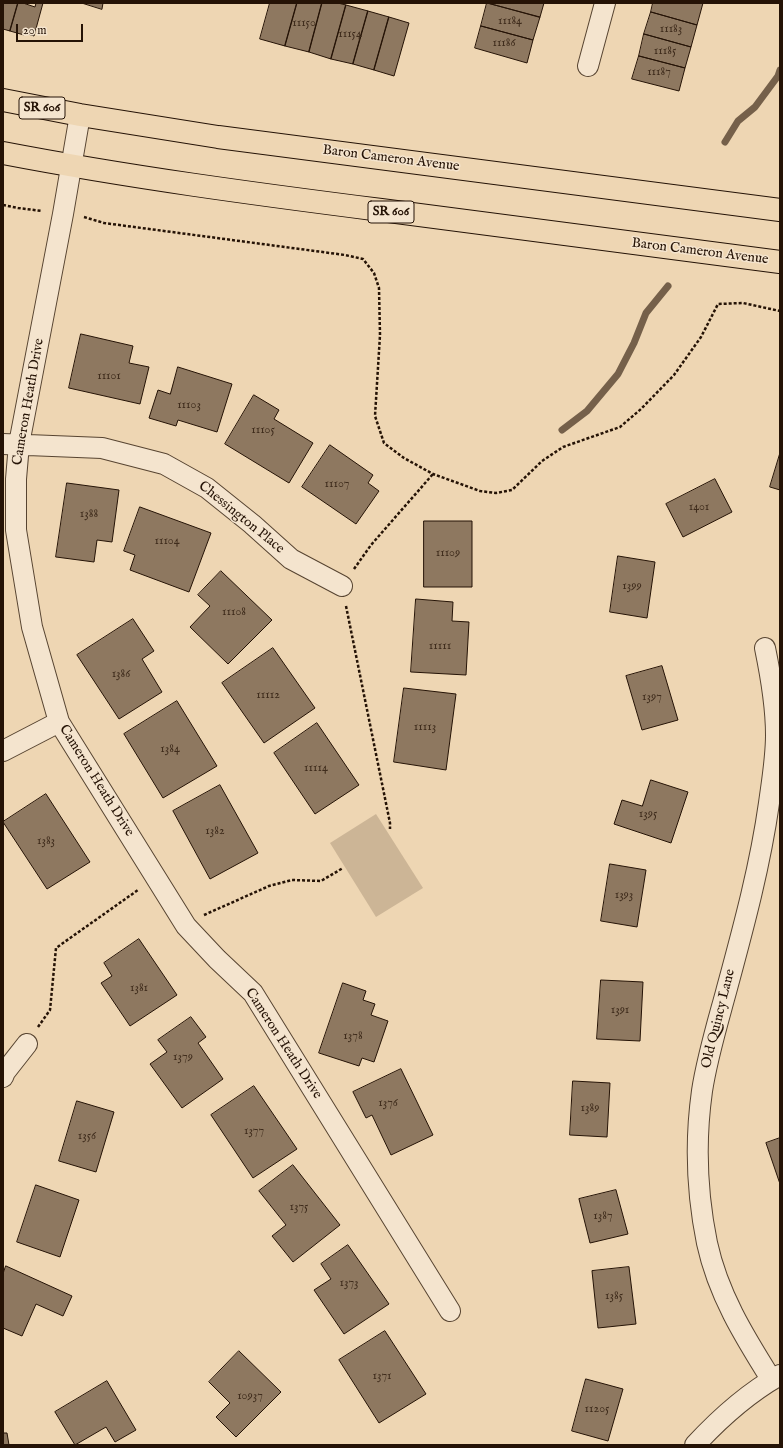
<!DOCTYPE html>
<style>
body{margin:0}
#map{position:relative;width:783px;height:1448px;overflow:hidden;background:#eed6b3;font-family:"IM FELL English",serif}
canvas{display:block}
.frame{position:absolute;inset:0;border:4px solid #251306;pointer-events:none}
.scale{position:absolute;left:16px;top:24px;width:67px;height:18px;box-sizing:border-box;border:2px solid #251306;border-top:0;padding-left:5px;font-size:12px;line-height:14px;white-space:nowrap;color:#251306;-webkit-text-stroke:3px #f4e4ce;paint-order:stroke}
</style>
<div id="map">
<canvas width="783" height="1448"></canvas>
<div class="frame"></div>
<div class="scale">20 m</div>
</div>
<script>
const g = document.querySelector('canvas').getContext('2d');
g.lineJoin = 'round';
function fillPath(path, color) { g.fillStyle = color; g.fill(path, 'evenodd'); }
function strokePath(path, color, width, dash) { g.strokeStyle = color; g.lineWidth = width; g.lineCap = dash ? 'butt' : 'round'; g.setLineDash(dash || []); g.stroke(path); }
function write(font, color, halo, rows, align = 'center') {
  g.font = font + ' "IM FELL English",serif'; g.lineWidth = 3; g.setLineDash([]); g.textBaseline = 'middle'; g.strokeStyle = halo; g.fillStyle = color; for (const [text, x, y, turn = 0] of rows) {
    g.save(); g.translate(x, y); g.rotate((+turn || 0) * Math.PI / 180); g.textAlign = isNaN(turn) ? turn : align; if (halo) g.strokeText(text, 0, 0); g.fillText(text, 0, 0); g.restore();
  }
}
fillPath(new Path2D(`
 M376 814 423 888 376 917 330 843Z`), '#ccb596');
strokePath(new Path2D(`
 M725 142 738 121 755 107 778 76 780 70
 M562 430 587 411 618 374 634 343 646 313 668 286`), '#75604a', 7);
const building = new Path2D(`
 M3 3H18L10 31 3 29Z
 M18 3H23L35 7 36 3H43L34 36 25 33 24 35 10 31Z
 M82 3H103L102 9Z
 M270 3H297L285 46 260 39Z
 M297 3H322L309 52 285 46Z
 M322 3H338L346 5 331 59 309 52Z
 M487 3 540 17 533 40 481 26Z
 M488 3H544L540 17Z
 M653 3H703L697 25 651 12Z
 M346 5 368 11 353 64 331 59Z
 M368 11 389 17 374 70 353 64Z
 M651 12 697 25 691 47 644 34Z
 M389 17 409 23 394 76 374 70Z
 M481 26 533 40 527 63 475 48Z
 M644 34 691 47 685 68 639 56Z
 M639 56 685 68 679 91 632 79Z
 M81 334 133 346 129 363 149 367 140 404 69 388Z
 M178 367 232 384 217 432 178 420 176 426 149 418 158 390 170 394Z
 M254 395 279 410 274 419 313 443 289 483 225 444Z
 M330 445 373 475 368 483 379 491 356 524 302 487Z
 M780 453V490L770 487Z
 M715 479 732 512 683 537 666 504Z
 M67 483 119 490 112 542 97 540 94 562 56 557Z
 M140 507 211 533 189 592 130 570 135 555 124 551Z
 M424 521H472V587H424Z
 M618 556 655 562 647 618 610 612Z
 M221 571 272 620 228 664 190 627 210 606 198 595Z
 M416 599 453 602 452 621 469 622 466 675 411 672Z
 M133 619 154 651 142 659 162 692 119 719 77 655Z
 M273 648 315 708 264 743 222 683Z
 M662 666 678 720 642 730 626 676Z
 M404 688 456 694 446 770 394 762Z
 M177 701 217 766 163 798 124 734Z
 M317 723 359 785 315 814 274 753Z
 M651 780 688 792 671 843 614 824 622 800 642 806Z
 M220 785 258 853 210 879 173 811Z
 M46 794 90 862 47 889 3 822Z
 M610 864 646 870 637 927 601 921Z
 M139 939 177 995 130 1026 101 983 112 976 104 963Z
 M601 980 643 982 640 1041 597 1039Z
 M343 983 366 991 363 1000 375 1004 371 1015 388 1021 374 1062 362 1058 359 1066 319 1053Z
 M191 1017 206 1037 198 1043 223 1079 182 1108 150 1064 167 1052 158 1040Z
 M401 1069 433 1135 391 1155 372 1115 366 1118 353 1092Z
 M573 1081 610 1083 607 1137 570 1135Z
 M254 1086 297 1149 253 1178 211 1115Z
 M77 1101 114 1112 96 1172 59 1161Z
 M780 1138V1184L766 1143Z
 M293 1165 340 1225 293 1262 272 1236 286 1225 259 1191Z
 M36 1185 79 1200 60 1257 17 1242Z
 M616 1190 628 1234 590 1243 579 1199Z
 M348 1245 389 1304 344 1334 314 1290 331 1279 321 1264Z
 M6 1266 72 1296 63 1316 36 1304 22 1336 3 1328V1274Z
 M629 1267 636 1324 598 1328 592 1271Z
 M385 1331 426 1394 379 1423 339 1360Z
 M239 1351 281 1392 236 1437 216 1417 230 1403 209 1382Z
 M586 1379 623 1389 608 1441 572 1431Z
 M107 1381 136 1430 115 1442 106 1427 75 1445 55 1412Z
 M3 1433H7L9 1445H3Z`);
fillPath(building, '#8e7860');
strokePath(building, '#251306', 1);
const minor = new Path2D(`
 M588 66 605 3
 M80 115 63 214 19 444 16 479V530L32 627 59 722 186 926 217 959 253 993 450 1311
 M3 444 102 448 164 464 207 488 252 524 291 559 342 586
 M765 648C771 677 776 706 776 735 776 758 772 781 769 803 760 867 743 929 726 992 717 1025 707 1058 702 1091 695 1141 697 1194 707 1243 718 1294 744 1336 771 1379
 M3 751 59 722
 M3 1077 5 1072 27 1044
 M695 1445C720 1418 748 1393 780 1375`);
const primary = new Path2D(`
 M3 100 80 115 218 137 780 210
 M3 153C128 177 255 194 381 210 514 228 647 245 780 262`);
strokePath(minor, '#574431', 22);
strokePath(primary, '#251306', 24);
strokePath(new Path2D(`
 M3 205 18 208 42 211
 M84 217 104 223 345 255 363 259 374 273 379 288 380 335 375 416 384 443 404 458 433 474 480 491 496 493 512 490 542 461 563 447 620 427 641 409 674 375 701 337 718 304 743 303 780 311
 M354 569 371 545 433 474
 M346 606 390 823V829
 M204 915 269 886 292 880 321 881 343 868
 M38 1027 50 1010 56 948 138 890`), '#251306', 2.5, [3, 2]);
strokePath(minor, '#f4e4ce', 20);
strokePath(primary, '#eed6b3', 22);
write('12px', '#3f2c1c', null, [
 ["11184",510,22],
 ["11150",304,24],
 ["11183",671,30],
 ["11154",350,35],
 ["11186",504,44],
 ["11185",665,52],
 ["11187",659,73],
 ["11101",109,377],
 ["11103",189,406],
 ["11105",263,431],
 ["11107",337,485],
 ["1401",699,508],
 ["1388",89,515],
 ["11104",167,542],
 ["11109",448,554],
 ["1399",632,587],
 ["11108",234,613],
 ["11111",440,647],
 ["1386",121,675],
 ["11112",268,696],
 ["1397",652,698],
 ["11113",425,728],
 ["1384",170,750],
 ["11114",316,769],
 ["1395",648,815],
 ["1382",215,832],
 ["1383",46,842],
 ["1393",624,896],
 ["1381",139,989],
 ["1391",620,1011],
 ["1378",353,1037],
 ["1379",183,1058],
 ["1376",388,1104],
 ["1389",590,1109],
 ["1377",254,1132],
 ["1356",87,1137],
 ["1375",299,1208],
 ["1387",603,1217],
 ["1373",349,1284],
 ["1385",614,1297],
 ["1371",382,1377],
 ["10937",250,1397],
 ["11205",597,1410]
]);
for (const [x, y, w] of [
 [42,108,46],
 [391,212,46]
]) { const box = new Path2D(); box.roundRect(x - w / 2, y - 11, w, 22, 3); g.fillStyle = '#f4e4ce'; g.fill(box); strokePath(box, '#251306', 1); }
write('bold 13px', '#251306', null, [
 ["SR 606",42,108],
 ["SR 606",391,212]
]);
write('14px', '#251306', '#f4e4ce', [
 ["Baron Cameron Avenue",391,159,7],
 ["Baron Cameron Avenue",700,252,7],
 ["Cameron Heath Drive",29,402,-80],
 ["Chessington Place",241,518,39],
 ["Cameron Heath Drive",96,781,58],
 ["Old Quincy Lane",719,1019,-76],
 ["Cameron Heath Drive",283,1044,57]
]);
</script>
